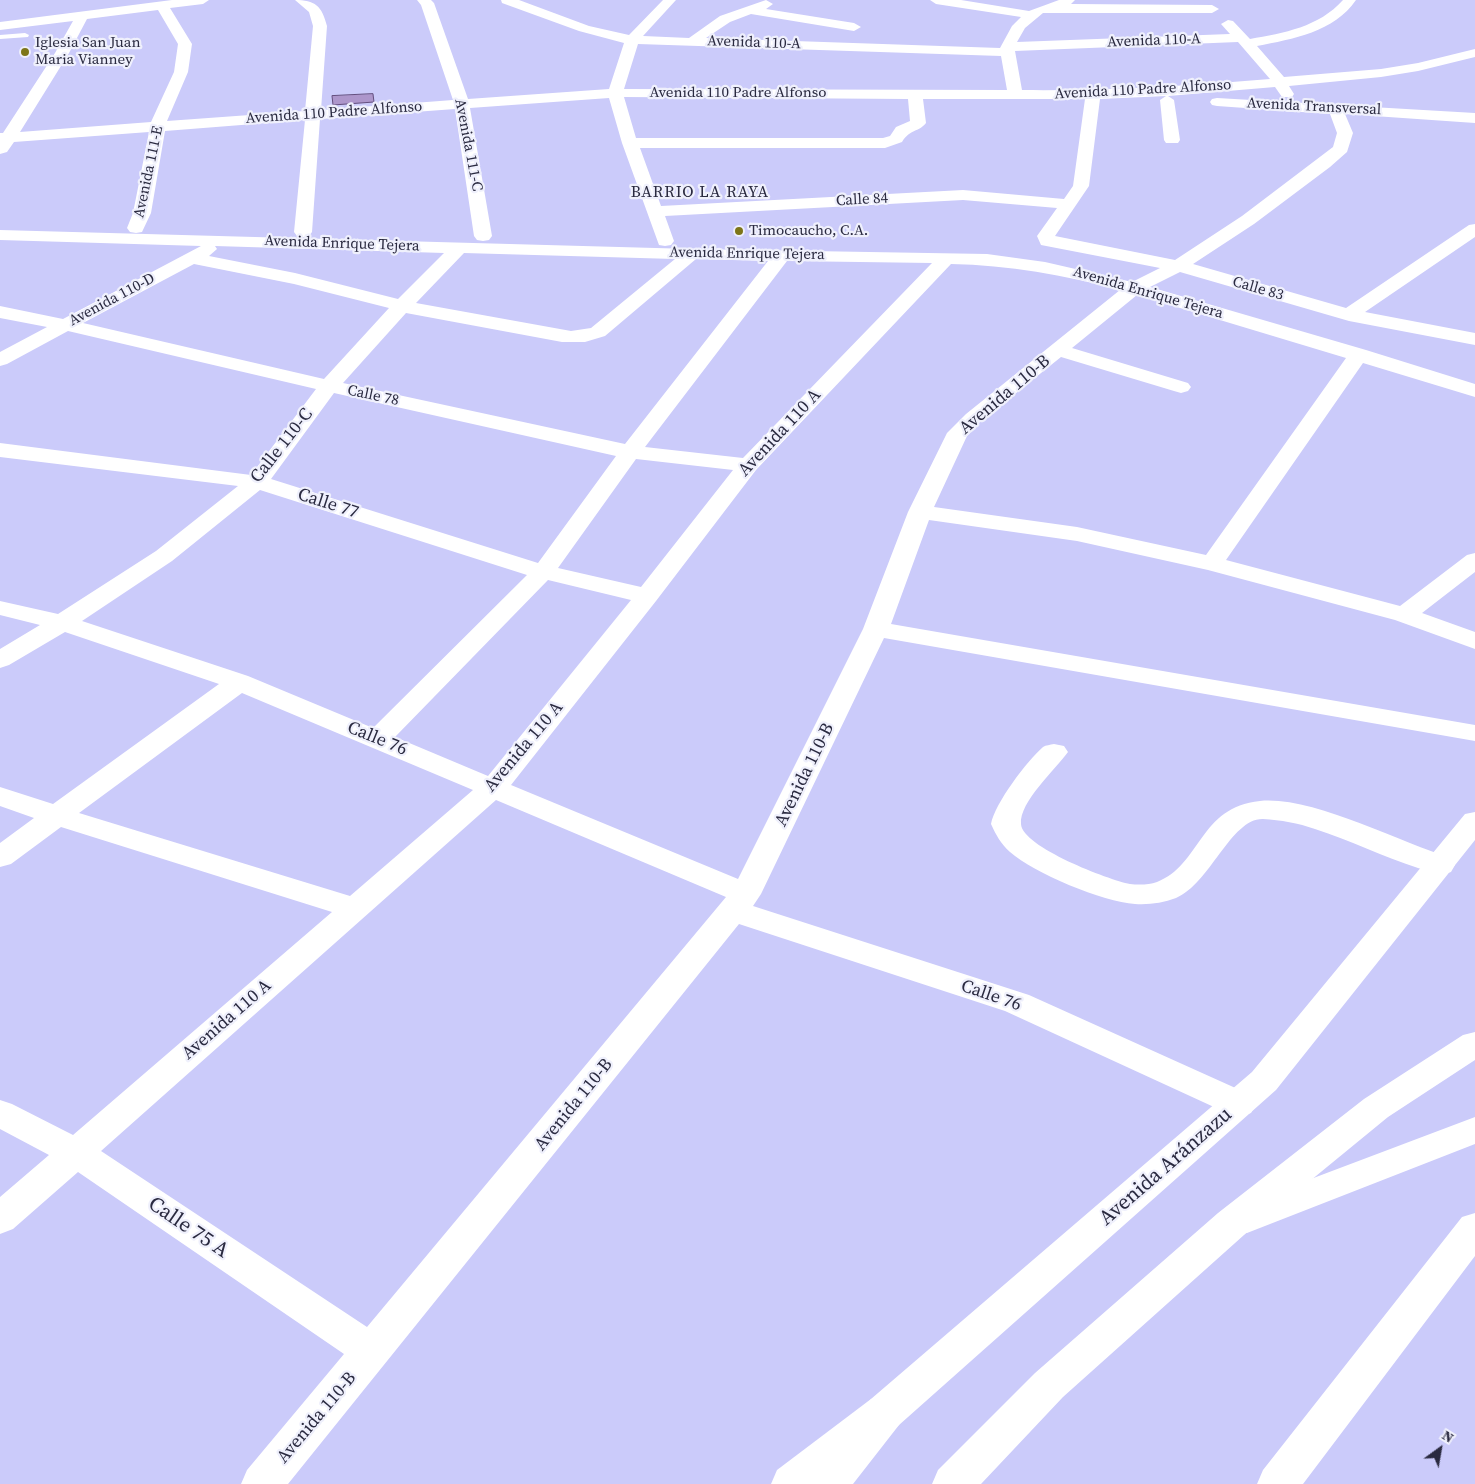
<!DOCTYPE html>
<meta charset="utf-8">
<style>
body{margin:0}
#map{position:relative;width:1475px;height:1484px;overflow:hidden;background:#cbcbfa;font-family:"Source Serif 4",serif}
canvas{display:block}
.north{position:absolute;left:1415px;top:1424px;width:50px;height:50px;-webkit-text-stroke:4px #eff0fc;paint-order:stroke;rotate:32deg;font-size:14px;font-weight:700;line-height:20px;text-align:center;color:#2a2a40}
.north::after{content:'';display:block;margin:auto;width:18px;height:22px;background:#2a2a40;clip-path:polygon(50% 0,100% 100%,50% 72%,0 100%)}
</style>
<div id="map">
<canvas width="1475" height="1484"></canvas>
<div class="north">N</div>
</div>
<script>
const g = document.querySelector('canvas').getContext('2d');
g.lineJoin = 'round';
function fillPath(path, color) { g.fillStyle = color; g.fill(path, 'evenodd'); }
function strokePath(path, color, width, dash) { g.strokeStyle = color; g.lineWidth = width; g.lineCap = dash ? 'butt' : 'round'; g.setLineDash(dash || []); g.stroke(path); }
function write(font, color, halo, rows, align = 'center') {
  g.font = font + ' "Source Serif 4",serif'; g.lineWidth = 4.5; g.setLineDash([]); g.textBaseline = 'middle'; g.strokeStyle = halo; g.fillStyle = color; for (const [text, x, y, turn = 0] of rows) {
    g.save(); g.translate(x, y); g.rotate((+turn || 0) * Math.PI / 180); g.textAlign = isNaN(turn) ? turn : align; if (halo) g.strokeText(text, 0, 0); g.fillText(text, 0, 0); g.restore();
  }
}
const building = new Path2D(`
 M373 94 374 102 333 105 332 96Z`);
fillPath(building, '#ad96cb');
strokePath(building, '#634e7d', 1);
fillPath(new Path2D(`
 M25 33 29 35 28 37 0 39V35Z`), '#fff');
fillPath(new Path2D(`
 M172 0H209L203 4 170 8 192 44 188 72 167 121 305 111 313 26 309 12 295 0C315 0 322 6 327 26L321 110 453 100 421 5 417 0H431L434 3 468 99 609 89 624 43 579 31 502 3 501 0H519L589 26 629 35 663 0H676L643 36 689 38 720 16 766 0 773 4 766 9 854 23 861 27 854 31 751 14 730 22 706 38 1000 48 1012 26 1021 17 936 4 930 0H961L1029 11 1059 0H1075L1071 4 1212 5 1219 9 1212 13H1043L1025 28 1017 42 1230 34 1221 24 1228 20 1233 21 1250 39C1284 33 1319 27 1343 0H1356C1334 32 1293 39 1257 46L1284 77 1381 69 1418 63 1475 49V57L1418 71 1381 77 1289 86 1294 94 1292 97H1282L1275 87 1168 96 1174 100 1180 140 1178 143H1166L1164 140 1160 100 1166 96 1100 99 1089 186 1055 236 1175 260 1242 216 1333 147 1337 133 1330 114 1217 106 1212 105 1210 102 1212 99 1217 98 1475 113V123L1345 114 1353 133 1347 152 1330 167 1254 224 1193 264 1346 308 1469 225 1475 224V237L1365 312 1475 333V345L1349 321 1180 272 1150 287 1366 350 1475 384V397L1363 363 1226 560 1400 606 1467 555 1475 553V572L1422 613 1475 632V649L1395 620 1208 570 1077 541 929 520 891 624 1475 725V741L884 638 761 894 753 906 1029 995 1251 1095 1256 1104 1251 1113 1239 1117 1227 1113 1005 1011 739 924 288 1484H241L247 1470 344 1354 78 1172 13 1229 0 1234V1197L49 1155 0 1129V1100L12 1104 73 1135 332 912 61 827 11 864 0 867V843L34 818 0 806V787L53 804 219 684 65 632 9 665 0 668V649L40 625 0 615V601L58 614 156 551 238 486 0 457V443L251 475 316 389 68 331 7 364 0 366V352L47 327 0 318V306L63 319 201 246 0 240V230L692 249 987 254 1045 262 1132 282 1160 268 1041 245 1037 236 1057 208 963 200 665 216 674 241 671 245 665 246 659 245 622 143 609 98 470 108 492 236 489 240 483 241 477 240 474 236 455 109 320 119 312 232 309 236 303 237 297 236 294 232 305 120 165 131 151 213 142 232 136 233 130 232 127 228 133 213 149 132 14 142 7 152 0 154V133H3L55 53 73 21 0 30V22ZM158 10 178 44 174 72 151 122 20 132 69 53 87 19ZM1238 42 1270 79C1187 86 1105 91 1022 90L1015 51ZM638 44 1001 56 1007 90 624 89ZM624 97 908 99 910 121 896 127 890 136 883 138H636ZM923 99H1085L1073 186 1064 199 963 190 661 206 640 148H885L902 142C911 128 918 133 926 123ZM215 246 444 253 398 299 295 273 209 256 217 249ZM464 253 675 259 591 328 571 331 416 303ZM696 259 768 261 625 444 343 383 406 313 562 342H585L605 336ZM787 261 932 263 743 458 645 447ZM194 264 294 284 389 308 324 379 83 323ZM951 264C1009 265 1064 275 1120 290L966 414 947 433 908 512 863 629 738 879 511 785 656 601 756 470ZM1137 295 1346 358 1206 555 1077 527 934 507 967 436 980 422 1061 357 1174 391 1181 393 1188 391 1191 387 1188 383 1072 348ZM334 393 616 456 538 563 271 479ZM636 459 733 470 641 587 558 568ZM260 490 527 575 373 728 248 676 82 621 172 561ZM548 580 631 600 488 776 395 737ZM242 693 473 790 350 896 79 813ZM496 800 726 897 367 1327 101 1151Z
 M1054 744 1064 746 1068 752C1056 769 1019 802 1021 824 1022 847 1109 880 1130 884 1138 885 1149 885 1157 882 1201 865 1199 807 1260 801 1313 796 1398 842 1451 858L1455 865 1451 872C1447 873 1443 875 1440 875 1433 874 1424 870 1418 868 1383 857 1350 840 1315 829 1298 823 1281 820 1263 819 1231 818 1210 884 1176 898 1163 903 1148 905 1135 904 1103 902 1034 873 1010 852 1001 844 996 835 991 824 995 803 1027 761 1043 747 1046 745 1050 745 1054 744Z
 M1475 1117V1144L1247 1233 1234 1228 1229 1218 1234 1208Z
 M1475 1213V1256L1303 1484H1257L1263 1470 1462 1217Z`), '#fff');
fillPath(new Path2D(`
 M1475 812V840L1276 1090 899 1425 853 1484H806L812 1470 871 1399 1252 1072 1465 814Z
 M1475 1032V1060L1388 1117 1244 1235 1063 1397 981 1484H932L938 1470 1035 1373 1218 1213 1364 1099 1463 1035Z`), '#fff');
fillPath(new Path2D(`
 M885 1394 899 1399 905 1412 899 1425 824 1484H771L777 1470 871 1399Z`), '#fff');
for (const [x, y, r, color] of [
 [25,52,5,"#7d7519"],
 [739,231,5,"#7d7519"]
]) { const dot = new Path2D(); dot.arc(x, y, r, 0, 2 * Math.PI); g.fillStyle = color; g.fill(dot); strokePath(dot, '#eff0fc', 2); }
write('15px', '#2a2a40', '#eff0fc', [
 ["Avenida 110-A",1154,41,-2],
 ["Avenida 110-A",754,43,2],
 ["Avenida 110 Padre Alfonso",1143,90,-3],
 ["Avenida 110 Padre Alfonso",738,93],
 ["Avenida Transversal",1314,107,3],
 ["Avenida 110 Padre Alfonso",334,113,-4],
 ["Avenida 111-C",468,145,79],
 ["Avenida 111-E",149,172,-78],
 ["Calle 84",862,200,-3],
 ["Avenida Enrique Tejera",342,244,2],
 ["Avenida Enrique Tejera",747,254,1],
 ["Calle 83",1258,289,16],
 ["Avenida Enrique Tejera",1148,293,16],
 ["Avenida 110-D",112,300,-28],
 ["Calle 78",373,396,12]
]);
write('15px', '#2a2a40', '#eff0fc', [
 ["Iglesia San Juan",35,43],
 ["Maria Vianney",35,60],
 ["Timocaucho, C.A.",749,231]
], 'left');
g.letterSpacing = '1px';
write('16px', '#2a2a40', '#eff0fc', [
 ["BARRIO LA RAYA",700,193]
]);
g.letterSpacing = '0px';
write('18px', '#2a2a40', '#eff0fc', [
 ["Avenida 110-B",1005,395,-40],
 ["Avenida 110 A",780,433,-47],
 ["Calle 110-C",282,446,-52],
 ["Calle 77",328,504,18],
 ["Calle 76",377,739,22],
 ["Avenida 110 A",524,747,-50],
 ["Avenida 110-B",805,775,-64],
 ["Calle 76",991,996,19],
 ["Avenida 110 A",227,1020,-41],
 ["Avenida 110-B",574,1105,-51],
 ["Avenida 110-B",317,1418,-50]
]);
write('21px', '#2a2a40', '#eff0fc', [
 ["Avenida Aránzazu",1166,1167,-41],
 ["Calle 75 A",188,1228,34]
]);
</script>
